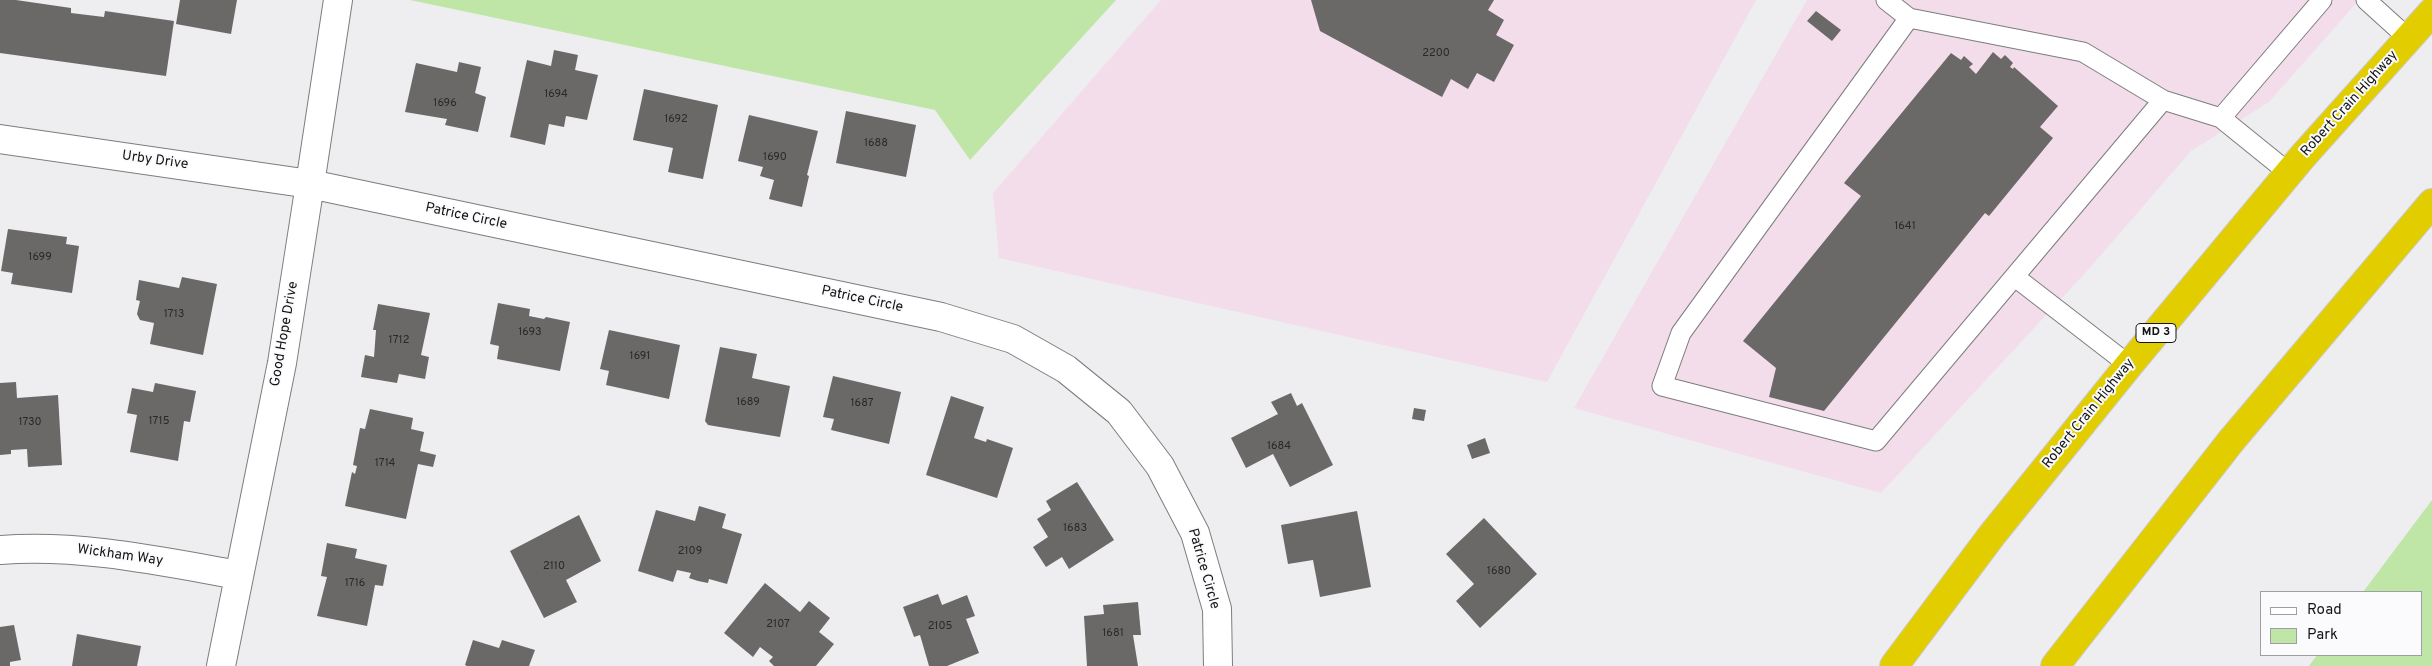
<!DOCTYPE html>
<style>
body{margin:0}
#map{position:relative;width:2432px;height:666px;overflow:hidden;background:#eeeef0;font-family:Overpass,sans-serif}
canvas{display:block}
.legend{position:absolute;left:2260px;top:591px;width:162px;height:65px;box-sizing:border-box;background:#fbfbfd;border:1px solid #9e9fa0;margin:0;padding:6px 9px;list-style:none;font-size:15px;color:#131414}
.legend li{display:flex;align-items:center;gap:10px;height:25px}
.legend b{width:25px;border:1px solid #9e9fa0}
</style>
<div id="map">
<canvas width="2432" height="666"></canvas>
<ul class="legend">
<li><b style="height:6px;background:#fff"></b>Road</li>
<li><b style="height:14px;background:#bfe5a7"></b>Park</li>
</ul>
</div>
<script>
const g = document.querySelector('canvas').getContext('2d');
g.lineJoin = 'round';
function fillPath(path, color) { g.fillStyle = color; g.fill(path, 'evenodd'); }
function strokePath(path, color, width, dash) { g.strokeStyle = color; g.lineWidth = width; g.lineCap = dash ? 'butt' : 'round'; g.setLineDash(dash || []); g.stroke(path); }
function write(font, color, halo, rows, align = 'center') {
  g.font = font + ' Overpass,sans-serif'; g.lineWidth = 4; g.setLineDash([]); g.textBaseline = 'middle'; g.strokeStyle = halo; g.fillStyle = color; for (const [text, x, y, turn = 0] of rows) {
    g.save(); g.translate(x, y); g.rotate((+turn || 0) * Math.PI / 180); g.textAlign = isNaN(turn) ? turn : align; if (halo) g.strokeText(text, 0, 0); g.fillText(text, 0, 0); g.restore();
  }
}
fillPath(new Path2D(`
 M1161 0H1756L1547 382 999 258 993 193Z
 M1807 0H2359L2269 102 2191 151 2088 270 1881 493 1574 408Z`), '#f3ddea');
fillPath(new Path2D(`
 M410 0H1116L970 160 935 110Z
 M2432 500V666H2309L2317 655H2421V592H2363Z`), '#bfe5a7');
fillPath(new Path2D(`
 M0 0H16L71 8V13L104 17 105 11 174 21 166 76 0 53Z
 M180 0H237L231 34 176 24Z
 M1311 0H1494L1488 10 1504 20 1496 35 1514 45 1494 82 1477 73 1468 89 1451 79 1442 97 1320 31Z
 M1816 11 1841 30 1832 41 1807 21Z
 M554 50 578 55 575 70 598 75 587 120 566 116 564 127 549 124 545 145 510 137 527 60 551 66Z
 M1993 52 2001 59 2005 55 2013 63 2010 67 2013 69 2014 67 2058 106 2040 127 2053 138 1989 216 1985 213 1824 411 1769 397 1776 368 1743 341 1861 196 1844 183 1951 53 1961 60 1964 56 1973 64 1969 67 1976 74Z
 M459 62 481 67 475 93 486 97 478 132 445 125 447 119 405 112 416 63 457 72Z
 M644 89 718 105 703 179 668 172 673 148 633 140Z
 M846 111 916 125 906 177 836 163Z
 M749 115 818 131 807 175 809 176 802 207 769 199 774 180 760 176 763 167 738 161Z
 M8 229 67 237 66 244 79 246 72 293 11 284 13 273 1 271Z
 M182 277 217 284 203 355 150 344 154 323 140 320 137 314 140 301 136 300 139 280 179 288Z
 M498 303 530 309 529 316 544 319 546 317 570 322 560 371 497 359 499 346 490 344Z
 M378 304 430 313 421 355 429 357 425 379 399 374 397 383 361 377 365 355 374 357 376 330H373Z
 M609 330 680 345 669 399 606 385 609 371 600 369Z
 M720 347 757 354 752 378 790 386 780 437 708 425 705 421Z
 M833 376 901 392 889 444 831 430 834 419 823 417Z
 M16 382 17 398 58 395 62 465 28 467 27 449 11 450V454L0 455V383Z
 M155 383 196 391 190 422 184 421 178 461 130 452 137 415 127 413 132 388 153 392Z
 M1291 393 1297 406 1302 403 1333 465 1290 487 1273 454 1246 468 1231 438 1278 414 1271 402Z
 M951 396 984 407 974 438 986 442 987 439 1013 448 997 498 926 475Z
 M1414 408 1426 410 1424 421 1412 419Z
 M370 409 413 418 411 429 424 432 420 451 436 455 433 467 418 464 406 519 345 506 352 472 355 474 357 466 353 465 360 428 365 429Z
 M1485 438 1490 453 1472 459 1467 445Z
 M1077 482 1114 540 1069 569 1062 557 1046 567 1033 547 1048 537 1037 519 1051 510 1046 501Z
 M699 506 726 514 722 528 742 534 727 584 709 579 708 583 698 581 689 578 691 573 677 570 673 582 638 571 656 510 695 521Z
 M1357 511 1371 587 1320 597 1313 560 1288 564 1281 525Z
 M579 515 601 561 566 580 577 602 544 618 510 551Z
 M1484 518 1537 574 1480 628 1456 601 1474 584 1446 554Z
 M327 543 357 549 355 558 387 565 383 586 375 585 367 626 317 616 327 577 321 576Z
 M765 583 800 612 809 601 830 618 819 632 834 644 816 666H774L769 661 773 657 760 647 753 657 724 633Z
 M938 594 942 605 967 595 975 616 966 619 979 653 947 666H929L920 635 914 637 903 607Z
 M1138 602 1141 635H1133L1138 666H1087L1084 616 1104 614 1103 605Z
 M14 625 21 660 10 662V666H0V627Z
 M77 634 141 646 137 666H72Z
 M473 640 499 648 502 640 535 650 529 666H467L465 665Z`), '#6a6968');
const lane = new Path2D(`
 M1886 0 1909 18
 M2366 0 2408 38
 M2163 100 2083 52 1909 18 1681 333 1662 386 1876 441 2163 100 2221 118 2289 173
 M2221 118 2322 0
 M2015 277 2129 365`);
const street = new Path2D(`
 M0 550C81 544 159 561 239 575
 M221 666 282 363 310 184 941 317 1013 339 1066 369 1119 412 1160 466 1195 533 1217 609 1218 666`);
const secondary = new Path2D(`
 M0 139 310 184 338 0`);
const highway = new Path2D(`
 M1894 666 1992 535 2129 365 2303 156 2432 12
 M2055 666 2231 441 2432 203`);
strokePath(lane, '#7d7d7f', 21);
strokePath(street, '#7d7d7f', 30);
strokePath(secondary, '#7d7d7f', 30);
strokePath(highway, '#cbcbcb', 30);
strokePath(lane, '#fff', 19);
strokePath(street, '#fff', 28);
strokePath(secondary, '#fff', 28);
strokePath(highway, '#e2ce00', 28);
write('11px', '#292929', null, [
 ["2200",1436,54],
 ["1694",556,95],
 ["1696",445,104],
 ["1692",676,120],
 ["1688",876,144],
 ["1690",775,158],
 ["1641",1905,227],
 ["1699",40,258],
 ["1713",174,315],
 ["1693",530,333],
 ["1712",399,341],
 ["1691",640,357],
 ["1689",748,403],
 ["1687",862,404],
 ["1715",159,422],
 ["1730",30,423],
 ["1684",1279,447],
 ["1714",385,464],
 ["1683",1075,529],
 ["2109",690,552],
 ["2110",554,567],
 ["1680",1499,572],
 ["1716",355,584],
 ["2107",778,625],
 ["2105",940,627],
 ["1681",1113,634]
]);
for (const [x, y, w] of [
 [2156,333,40]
]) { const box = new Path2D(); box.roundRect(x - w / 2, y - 9.5, w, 19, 4); g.fillStyle = '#fbfbfd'; g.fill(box); strokePath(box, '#131414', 1); }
write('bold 12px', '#131414', null, [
 ["MD 3",2156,333]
]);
write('14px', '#131414', '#fbfbfd', [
 ["Robert Crain Highway",2350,104,-48],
 ["Urby Drive",155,161,8],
 ["Patrice Circle",466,217,12],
 ["Patrice Circle",862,300,12],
 ["Good Hope Drive",285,334,-80],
 ["Robert Crain Highway",2089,414,-51],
 ["Wickham Way",120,556,8],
 ["Patrice Circle",1203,569,74]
]);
</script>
